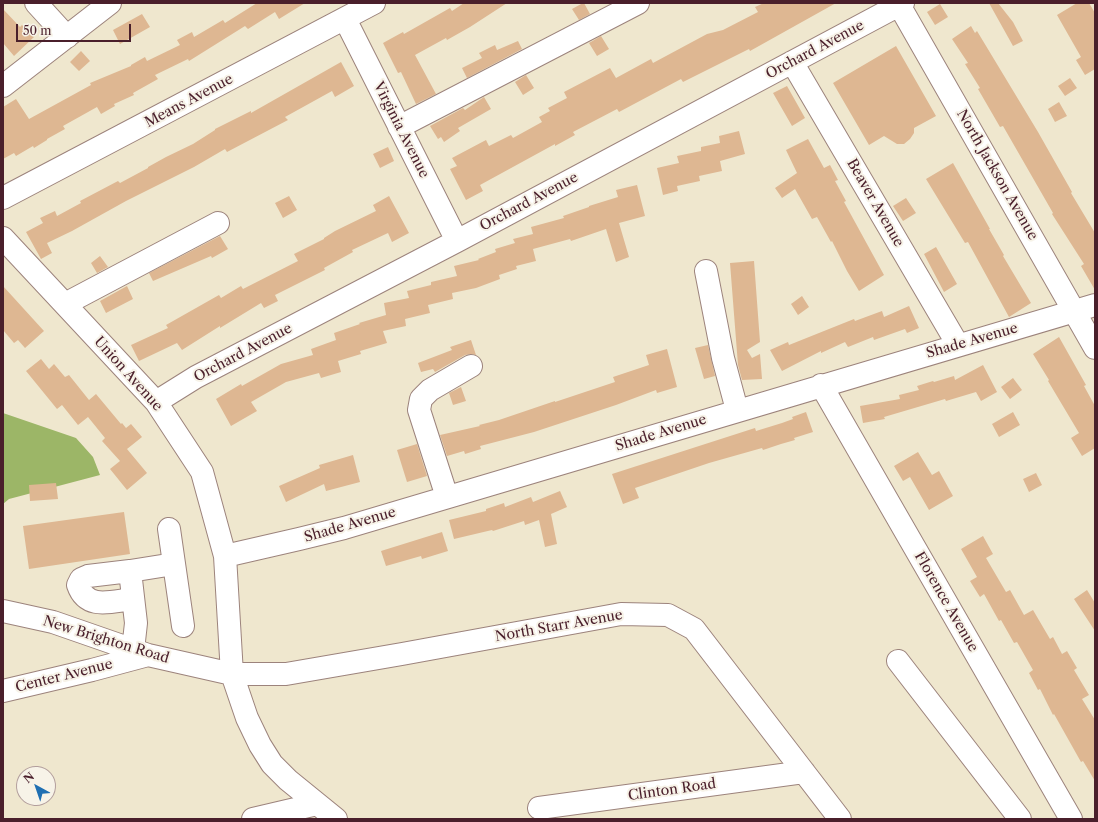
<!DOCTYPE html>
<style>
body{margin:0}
#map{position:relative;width:1098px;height:822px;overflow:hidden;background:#efe7ce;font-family:"Libre Caslon Text",serif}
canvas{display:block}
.frame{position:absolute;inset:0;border:4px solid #4a1f2b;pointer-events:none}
.north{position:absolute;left:16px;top:766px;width:40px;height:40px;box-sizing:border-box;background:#f7f3e8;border:1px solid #b29e9c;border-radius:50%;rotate:320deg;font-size:11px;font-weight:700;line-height:16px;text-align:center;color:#4a1f2b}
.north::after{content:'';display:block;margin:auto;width:14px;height:18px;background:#1f6fb2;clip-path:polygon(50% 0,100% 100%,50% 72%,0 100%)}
.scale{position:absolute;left:16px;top:24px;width:115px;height:18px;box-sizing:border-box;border:2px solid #4a1f2b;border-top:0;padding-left:5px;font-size:12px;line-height:14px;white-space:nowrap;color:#4a1f2b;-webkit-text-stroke:3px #f7f3e8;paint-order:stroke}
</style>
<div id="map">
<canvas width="1098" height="822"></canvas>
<div class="frame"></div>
<div class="north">N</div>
<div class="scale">50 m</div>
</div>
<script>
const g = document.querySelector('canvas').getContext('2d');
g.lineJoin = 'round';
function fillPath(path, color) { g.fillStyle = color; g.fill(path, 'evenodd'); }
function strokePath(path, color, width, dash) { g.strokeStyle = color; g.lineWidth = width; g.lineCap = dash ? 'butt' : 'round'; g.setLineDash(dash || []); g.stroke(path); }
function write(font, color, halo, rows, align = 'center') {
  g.font = font + ' "Libre Caslon Text",serif'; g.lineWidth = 4; g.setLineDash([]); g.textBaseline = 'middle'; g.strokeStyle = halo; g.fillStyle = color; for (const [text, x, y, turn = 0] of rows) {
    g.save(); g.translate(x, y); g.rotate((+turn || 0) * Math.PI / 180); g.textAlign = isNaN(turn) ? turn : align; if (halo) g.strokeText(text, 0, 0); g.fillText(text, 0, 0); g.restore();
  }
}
fillPath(new Path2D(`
 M3 413 76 438 93 457 100 475 9 499 3 504Z`), '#9cb667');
fillPath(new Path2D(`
 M257 3H305L279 19 275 12 248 29 245 26 189 61 188 59 155 75 158 79 133 93 134 95 114 104 115 106 101 114 97 107 63 126 65 129 47 139V140L34 148 33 146 16 156 14 153 3 159V107L16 99 29 119 91 85 90 83 131 66V65L145 57 147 61 180 45 177 40 192 32 194 37 223 20 225 23Z
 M464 3H507L470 27 447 40 446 38 415 55 436 94 416 104 401 72 398 73 383 43 403 32 404 34 450 8 452 11Z
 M583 3H584L590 14 579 20 572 9Z
 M764 3H836L750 51 749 49 683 82 681 79 619 112 617 109 573 132 575 135 555 146V144L480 185 483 191 466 200 450 169 457 166 452 158 486 140 489 146 511 135 513 138 542 122 539 117 550 111 548 108 567 98 564 92 610 68 616 78 651 59 653 63 707 34 723 30 758 12 755 7Z
 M989 3H998L1013 22 1023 41 1013 46Z
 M1077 3H1089L1095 13V69L1085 75 1076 60 1081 57 1057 15Z
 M940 4 948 17 935 25 927 12Z
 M3 9 20 27 22 25 34 37 14 56 3 43Z
 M142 14 150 27 120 44 113 30Z
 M971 26 975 33 977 31 1038 132 1072 192 1071 193 1095 233V290L1081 266 1084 264 1052 214 1053 213 1003 126 1000 127 978 89 980 88 965 64 968 63 952 39Z
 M601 36 609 49 597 56 589 43Z
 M518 41 522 49 467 78 462 68 482 58 479 53 495 45 497 50Z
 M896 46 936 116 914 128V133L910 139 904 144H897L884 136 869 145 833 83Z
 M81 51 90 61 79 71 70 62Z
 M341 62 354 86 335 97 332 91 285 117 288 120 227 152 225 149 194 167 126 201 72 231 47 243 52 253 41 259 26 232 43 223 40 218 55 211 57 216 81 203 80 201 118 181 120 183 148 168V167L166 157 193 144 215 130V129L251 111V113Z
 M526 75 534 88 523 95 515 82Z
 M1070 78 1077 88 1065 96 1058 86Z
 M787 86 805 118 792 126 773 93Z
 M484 97 491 109 458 128 460 131 444 142 441 137 438 139 430 126 463 108 465 110Z
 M1059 102 1067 116 1055 122 1048 109Z
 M739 131 745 154 720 161 722 171 699 176 700 181 677 186 678 191 663 195 657 168 679 163 677 156 701 151V147L720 143 719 136Z
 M808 139 824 168 830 165 838 180 835 181 846 201 844 202 884 275 859 291 847 271 832 241 831 242 817 217 812 219 795 189 782 198 775 188 797 173 786 150Z
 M388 147 394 161 380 168 373 154Z
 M953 163 990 229H989L1004 255 1003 256 1031 303 1009 317 968 242 965 243 926 179Z
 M637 185 645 216 619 223 629 257 616 262 606 229 571 241 570 239 533 249 536 261 516 266 517 269 499 275 500 279 476 288 452 293 453 299 428 305 430 313 405 319 406 326 383 331 387 343 360 351 361 354 338 361 341 372 321 378 319 373 286 382 251 402 257 411 231 426 216 399 241 384 242 386 281 364 313 355 311 349 336 340 334 333 360 324 359 323 386 315 384 303 409 298 407 291 431 285V282L457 276 454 266 479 260 478 259 496 252 495 249 515 243 513 239 533 234 531 227 564 218 563 216 589 207V206L618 197 616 190Z
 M289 196 297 210 283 218 275 203Z
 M389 196 409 233 392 242 388 233 352 250 353 252 324 268 325 270 275 295 278 301 264 308 261 303 220 328V326L182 350 177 343 139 361 131 345 168 328 166 325 219 295 221 298 241 286 243 289 298 261 294 254 324 239V238L335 231 376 211 373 205Z
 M906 198 916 213 903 221 893 206Z
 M220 236 228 249 212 258 211 256 153 281 149 273Z
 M936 247 957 284 944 292 924 254Z
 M100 256 108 267 97 273 91 263Z
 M754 261 760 342 747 350 752 358 760 354 762 379 742 380 738 365 730 263Z
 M3 286 44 331 25 348 18 340 14 343 3 330Z
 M127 286 133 299 106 313 100 301Z
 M802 296 809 307 798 315 791 304Z
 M909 306 919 328 907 333 905 329 874 340 873 337 848 347 845 342 821 353V351L782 371 770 350 788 342 789 345 854 319 855 321 882 311 884 317Z
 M1059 337 1086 385 1084 386 1095 406V448L1082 456 1071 438 1079 433 1048 381 1049 380 1033 354Z
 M471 340 476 355 471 354 465 355 435 372 433 369 421 372 418 363 452 350 450 347Z
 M708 345 715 376 704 379 695 348Z
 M667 349 677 387 657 393 656 390 616 405 534 432 480 446 481 449 465 454 464 451 447 456 440 435 480 426 479 425 499 420 555 401V402L615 382 613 377 649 365 646 355Z
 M41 359 49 369 54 364 65 377 69 375 89 400 96 394 121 424 122 423 126 428 131 424 142 437 127 449 147 473 127 490 110 469 120 461 102 441 105 438 88 417 78 425 62 405 57 409 26 371Z
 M983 365 997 392 981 401 976 392 946 401 945 399 884 417 885 419 863 423 860 406 900 399 899 395 919 390 917 386 933 381 934 382 954 376 955 380Z
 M1013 378 1022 390 1010 399 1001 387Z
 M461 387 466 401 453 405 449 393Z
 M806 412 813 432 794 438 795 440 781 444 763 450 762 448 709 463 635 488 639 498 623 504 612 474 755 428 756 431 782 423 793 419 792 417Z
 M1013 412 1020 425 999 437 992 424Z
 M417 444 427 476 407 482 397 450Z
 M918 452 932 475 939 471 953 496 929 510 910 477 903 481 894 466Z
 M353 455 360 482 326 491 324 484 286 502 279 486 320 468 319 465Z
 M1036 473 1042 485 1029 492 1023 479Z
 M56 483 58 499 30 501 29 485Z
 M560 491 567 507 551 514 557 544 545 547 539 520 525 525 524 521 493 531 492 530 454 539 449 520 486 511V509L504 503 505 507 531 497 533 502Z
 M124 512 130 554 29 569 23 526Z
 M442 532 448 551 422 559 421 556 386 566 381 551Z
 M983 536 993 554 986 558 1006 592 1010 590 1024 615 1033 610 1050 639 1053 637 1062 654 1067 651 1077 668 1074 670 1089 695 1082 699 1095 720V781L1083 761 1081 762 1054 714 1053 715 1040 689 1038 690 1029 673 1033 670 1017 642 1014 643 1001 620 999 621 984 594 980 597 970 581 977 577 961 549Z
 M1087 590 1095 603V631L1074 599Z`), '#deb792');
const minor = new Path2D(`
 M36 3 67 37
 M898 3 1095 348
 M345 19 457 241
 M792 62 958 345
 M3 86 110 3
 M399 127 638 3
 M3 198 374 3
 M3 238 156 402 202 472 225 556 232 674 247 718 260 745 272 764 288 780 336 819
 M706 271 723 358 737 410
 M65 304 218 223
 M821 385 1071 819
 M156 402 196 377 457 241 903 3
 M447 497 419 410 421 399 430 390 471 366
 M169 529 183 626
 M225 556 299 539 344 528 1095 305
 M130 571 174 564
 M3 611 53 622 148 655 232 674H286L402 654 621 614 668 615 694 629 840 819
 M133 650 136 623 130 571 88 576 81 579 78 585C87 611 112 601 133 599
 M898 661 1020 819
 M3 691 92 670 148 655
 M539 808 804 772
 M253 819 317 804`);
strokePath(minor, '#9c837c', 24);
strokePath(minor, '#fff', 22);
write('14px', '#4a1f2b', '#f7f3e8', [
 ["Orchard Avenue",815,50,-28],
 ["Means Avenue",189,101,-28],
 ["Virginia Avenue",401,130,63],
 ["North Jackson Avenue",997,175,60],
 ["Orchard Avenue",529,202,-28],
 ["Beaver Avenue",875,203,60],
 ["Shade Avenue",972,341,-16],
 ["Orchard Avenue",243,353,-28],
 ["Union Avenue",128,374,48],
 ["Shade Avenue",661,433,-17],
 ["Shade Avenue",350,525,-16],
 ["Florence Avenue",946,602,60],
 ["North Starr Avenue",559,626,-10],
 ["New Brighton Road",106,640,17],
 ["Center Avenue",64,676,-14],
 ["Clinton Road",672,790,-8]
]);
</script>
